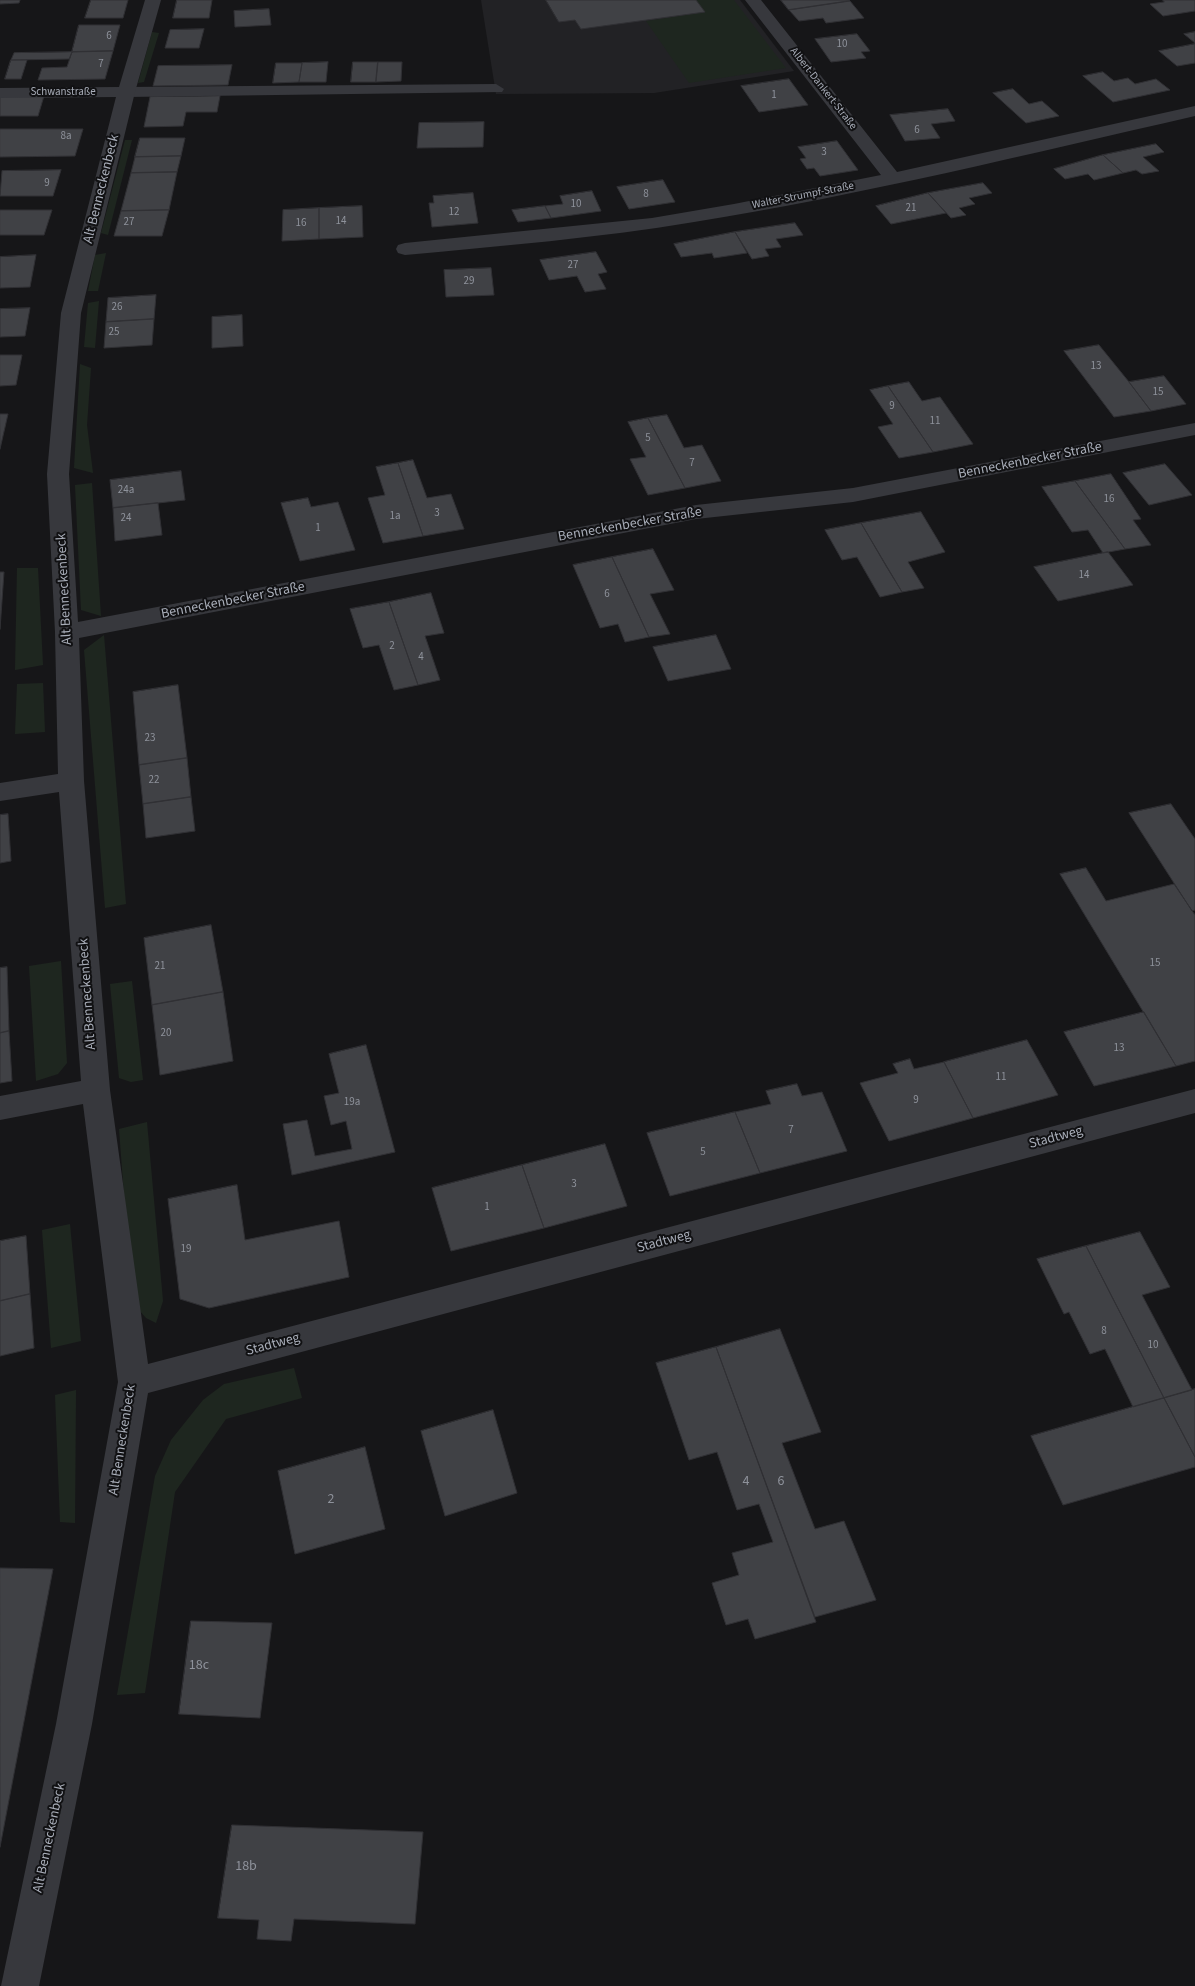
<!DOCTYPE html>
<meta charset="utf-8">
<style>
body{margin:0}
canvas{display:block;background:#161618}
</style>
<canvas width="1195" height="1986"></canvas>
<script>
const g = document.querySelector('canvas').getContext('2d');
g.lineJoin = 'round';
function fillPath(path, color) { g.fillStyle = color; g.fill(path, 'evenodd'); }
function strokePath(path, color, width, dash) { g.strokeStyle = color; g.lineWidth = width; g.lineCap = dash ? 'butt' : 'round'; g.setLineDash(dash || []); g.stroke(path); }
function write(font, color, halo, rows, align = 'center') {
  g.font = font + ' "Source Sans 3",sans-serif'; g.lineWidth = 4; g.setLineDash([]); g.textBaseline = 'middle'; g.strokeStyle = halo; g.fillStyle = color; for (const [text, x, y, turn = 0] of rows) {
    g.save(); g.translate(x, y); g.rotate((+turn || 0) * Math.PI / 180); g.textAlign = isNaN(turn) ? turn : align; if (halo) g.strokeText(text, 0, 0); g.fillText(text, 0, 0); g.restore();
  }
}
fillPath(new Path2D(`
 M481 0H740L794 71 654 93 496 94Z`), '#222225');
fillPath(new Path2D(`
 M696 0H734L786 68 689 83 646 21 705 12Z
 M152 32 159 33 144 82 138 83Z
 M125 140H132L108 235 101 233Z
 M106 253 98 291H88L95 255Z
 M99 301 95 348 84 347 88 303Z
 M80 364 91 368 87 425 93 473 74 468Z
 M92 483 101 616 81 610 75 485Z
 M17 568H38L43 665 15 670Z
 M104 635 126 904 105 908 84 650Z
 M43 683 45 732 15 734 17 684Z
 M61 961 67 1063 58 1074 36 1081 29 966Z
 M132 981 143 1080 131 1082 119 1078 110 984Z
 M147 1122 163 1301 156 1323 146 1318 132 1302 119 1129Z
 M70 1224 81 1341 51 1348 42 1230Z
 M294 1368 302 1398 226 1419 175 1492 145 1693 117 1695 155 1476 171 1440 203 1400 224 1384Z
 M76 1390 75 1523 60 1522 55 1395Z`), '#1e261f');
const building = new Path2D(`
 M0 0H20L19 3 0 4Z
 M91 0H128L123 18H85Z
 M177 0H212L209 18H173Z
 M546 0H696L705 12 581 29 575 20 559 22Z
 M781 0H849L850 1 789 10Z
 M1163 0H1195V11L1163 16 1150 4 1164 2Z
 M850 1 864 18 826 23 823 18 799 21 789 10Z
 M269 9 271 25 235 27 234 11Z
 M79 25H120L113 51 72 52Z
 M204 29 199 48H165L170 30Z
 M1195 32V43L1184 34Z
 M857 34 870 51 861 52 866 58 831 62 815 39Z
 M1195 44V63L1177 66 1159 51Z
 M113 51 105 79 38 80 42 68 67 67 72 52Z
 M72 52 69 59 11 60 14 53Z
 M11 60H27L21 79H5Z
 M328 62 326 82H299L302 63Z
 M353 62H378L376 82H351Z
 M378 62H402L401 81 376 82Z
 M276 63H302L299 82 273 83Z
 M232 65 228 85 153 86 158 66Z
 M1103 72 1114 81 1128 78 1135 84 1156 79 1170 90 1113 102 1083 76Z
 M789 79 808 105 759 112 741 86Z
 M1013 89 1029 104 1042 101 1059 116 1026 123 993 93Z
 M44 96 38 116H0V97Z
 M220 96 217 112H186L183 126 144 127 150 97Z
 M948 109 955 121 931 124 940 138 905 141 890 115Z
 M484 122 483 147 417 148 419 123Z
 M0 129H83L75 156 0 157Z
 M140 138H185L181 156 135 157Z
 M837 141 858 170 820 176 814 168 807 169 800 159 806 158 798 147Z
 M1156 144 1164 152 1143 157 1159 171 1142 174 1136 170 1123 173 1103 155Z
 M1103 155 1123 173 1094 180 1088 174 1065 179 1054 169Z
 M181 156 177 172 131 173 135 157Z
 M61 170 53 196H0L2 171Z
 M177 172 169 210 121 211 131 173Z
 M663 180 675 202 629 209 617 187Z
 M983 183 992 193 969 198 975 204 959 208 966 215 951 218 928 193Z
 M592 191 601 211 551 218 545 206 563 204 560 196Z
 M473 193 478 223 432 227 429 203H434L433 196Z
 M928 193 946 213 891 224 876 206Z
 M362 206 363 237 319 239V208Z
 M545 206 551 218 518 222 512 210Z
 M319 208V239L282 241 283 210Z
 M0 210H52L44 235H0Z
 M169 210 162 236H114L121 211Z
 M795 223 803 235 776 239 781 247 765 249 769 256 752 259 735 232Z
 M735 232 747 253 714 258 712 253 681 257 674 244Z
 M596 252 607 272 598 274 606 289 585 292 577 276 549 280 540 260Z
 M36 255 30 287 0 288V257Z
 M491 268 494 295 446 297 444 270Z
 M156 295 154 319 106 322 108 298Z
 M30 308 25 336 0 337V309Z
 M242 315 243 346 212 348V317Z
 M154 319 152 345 104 348 106 322Z
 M1099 345 1129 382 1151 411 1114 417 1064 351Z
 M0 355H22L16 385 0 386Z
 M1164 376 1186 404 1151 411 1129 382Z
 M909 382 922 401 940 397 973 444 933 452 888 386Z
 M888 386 933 452 899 458 878 427 893 424 870 390Z
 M0 414H8L0 449Z
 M667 415 684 448 702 445 721 481 685 488 648 418Z
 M648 418 685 488 648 495 630 459 646 457 628 422Z
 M413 460 427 498 451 494 464 529 423 536 398 463Z
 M398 463 423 536 383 543 368 498 385 495 376 467Z
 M1165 464 1192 495 1149 505 1123 473Z
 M181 471 185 500 113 508 110 480Z
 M1111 474 1141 519 1133 520 1151 545 1125 549 1075 481Z
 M1075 481 1125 549 1103 553 1088 530 1072 532 1042 487Z
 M308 498 311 507 338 502 355 550 300 561 281 503Z
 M158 503 162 535 115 541 113 508Z
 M921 512 945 552 908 562 924 588 902 592 861 523Z
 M861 523 886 566 902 592 880 597 857 557 842 560 825 530Z
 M653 549 674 590 650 594 670 634 649 637 612 557Z
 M1108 552 1133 585 1058 601 1034 567Z
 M612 557 649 637 625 642 618 624 600 628 573 565Z
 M0 572H4L0 629Z
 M431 593 444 633 425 636 440 680 418 685 389 602Z
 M389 602 418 685 394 690 379 645 363 648 350 609Z
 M716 635 731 669 668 681 653 647Z
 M178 685 187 758 139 765 133 692Z
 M187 758 191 797 143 804 139 765Z
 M191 797 195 831 146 838 143 804Z
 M1171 804 1195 839V910L1192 911 1129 813Z
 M8 814 11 861 0 863V815Z
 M1086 868 1106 901 1174 884 1195 915V1061L1176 1066 1060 874Z
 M211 925 223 992 152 1005 144 938Z
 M7 967 9 1031 0 1033V968Z
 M223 992 233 1061 160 1075 152 1005Z
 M1144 1012 1176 1066 1094 1086 1064 1032Z
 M9 1031 12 1081 0 1083V1033Z
 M1027 1040 1058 1095 973 1118 944 1062Z
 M366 1045 395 1152 292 1175 283 1124 307 1120 315 1156 352 1149 346 1121 331 1125 324 1096 339 1093 329 1054Z
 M910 1059 914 1069 944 1062 973 1118 889 1141 860 1083 898 1073 893 1064Z
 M797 1084 802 1096 822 1092 847 1151 760 1173 735 1112 771 1104 766 1091Z
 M735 1112 760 1173 670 1196 647 1133Z
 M605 1144 627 1206 544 1228 522 1165Z
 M522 1165 544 1228 451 1251 432 1188Z
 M237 1185 245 1240 339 1221 349 1277 209 1308 180 1299 168 1199Z
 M1140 1232 1170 1287 1142 1295 1192 1390 1164 1398 1086 1246Z
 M26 1236 30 1294 0 1301V1241Z
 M1086 1246 1114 1301 1164 1398 1133 1407 1105 1349 1090 1354 1069 1312 1064 1314 1037 1259Z
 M30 1294 34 1348 0 1356V1301Z
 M780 1329 821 1432 782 1443 815 1529 844 1521 876 1600 815 1617 716 1347Z
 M716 1347 816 1622 755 1639 748 1619 726 1625 712 1583 739 1575 732 1553 773 1542 759 1504 737 1510 717 1452 689 1460 656 1363Z
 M1195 1389V1457L1164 1398Z
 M1164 1398 1195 1457V1467L1063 1505 1031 1436Z
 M493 1410 517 1493 445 1516 421 1431Z
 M365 1447 385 1529 295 1554 278 1471Z
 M0 1568 53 1569 0 1847Z
 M191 1621 272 1623 260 1718 179 1714Z
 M232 1825 423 1832 415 1924 294 1919 291 1941 257 1939 259 1920 218 1918Z`);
fillPath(building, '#404145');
strokePath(building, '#303034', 1);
fillPath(new Path2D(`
 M496 84 504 89 502 92 126 97 118 92 126 87Z`), '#37383d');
fillPath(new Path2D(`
 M145 0H161L135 92 81 313 69 474 78 622 696 505 853 488 1195 423V435L853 502 696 519 79 638 84 781 110 1090 148 1364 1195 1089V1113L148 1393 92 1724 39 1986H1L56 1724 118 1382 83 1104 0 1120V1096L81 1081 59 792 0 801V783L58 774 55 632 47 474 61 313 116 97 0 98V88L119 87Z
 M745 0H761L897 172 1195 106V116C1029 154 862 195 694 222 598 238 501 246 405 255L398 253 396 249 398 245 405 243 652 218 734 204 881 175Z`), '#37383d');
write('11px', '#8e929b', null, [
 ["6",109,37],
 ["10",842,45],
 ["7",101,65],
 ["1",774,96],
 ["6",917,131],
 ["8a",66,137],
 ["3",824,153],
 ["9",47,184],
 ["8",646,195],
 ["10",576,205],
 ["21",911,209],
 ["12",454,213],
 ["14",341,222],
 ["27",129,223],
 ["16",301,224],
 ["27",573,266],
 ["29",469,282],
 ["26",117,308],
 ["25",114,333],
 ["13",1096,367],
 ["15",1158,393],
 ["9",892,407],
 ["11",935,422],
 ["5",648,439],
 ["7",692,464],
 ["24a",126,491],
 ["16",1109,500],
 ["3",437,514],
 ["1a",395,517],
 ["24",126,519],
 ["1",318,529],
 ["14",1084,576],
 ["6",607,595],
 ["2",392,647],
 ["4",421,658],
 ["23",150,739],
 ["22",154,781],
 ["15",1155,964],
 ["21",160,967],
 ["20",166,1034],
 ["13",1119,1049],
 ["11",1001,1078],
 ["9",916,1101],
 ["19a",352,1103],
 ["7",791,1131],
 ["5",703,1153],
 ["3",574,1185],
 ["1",487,1208],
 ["19",186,1250],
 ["8",1104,1332],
 ["10",1153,1346]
]);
write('11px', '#a8adb8', '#111113', [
 ["Albert-Dankert-Straße",823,89,52],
 ["Schwanstraße",63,93],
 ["Walter-Strumpf-Straße",803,196,-11]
]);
write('14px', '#a8adb8', '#111113', [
 ["Alt Benneckenbeck",102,189,-76],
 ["Benneckenbecker Straße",1030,461,-11],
 ["Benneckenbecker Straße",630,525,-10],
 ["Alt Benneckenbeck",65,589,-93],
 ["Benneckenbecker Straße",233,601,-11],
 ["Alt Benneckenbeck",88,994,-94],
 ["Stadtweg",1056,1138,-15],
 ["Stadtweg",664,1242,-15],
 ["Stadtweg",273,1345,-15],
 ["Alt Benneckenbeck",123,1440,-81],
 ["Alt Benneckenbeck",50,1838,-78]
]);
write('14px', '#8e929b', null, [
 ["4",746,1482],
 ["6",781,1482],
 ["2",331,1500],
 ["18c",199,1666],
 ["18b",246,1867]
]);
</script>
